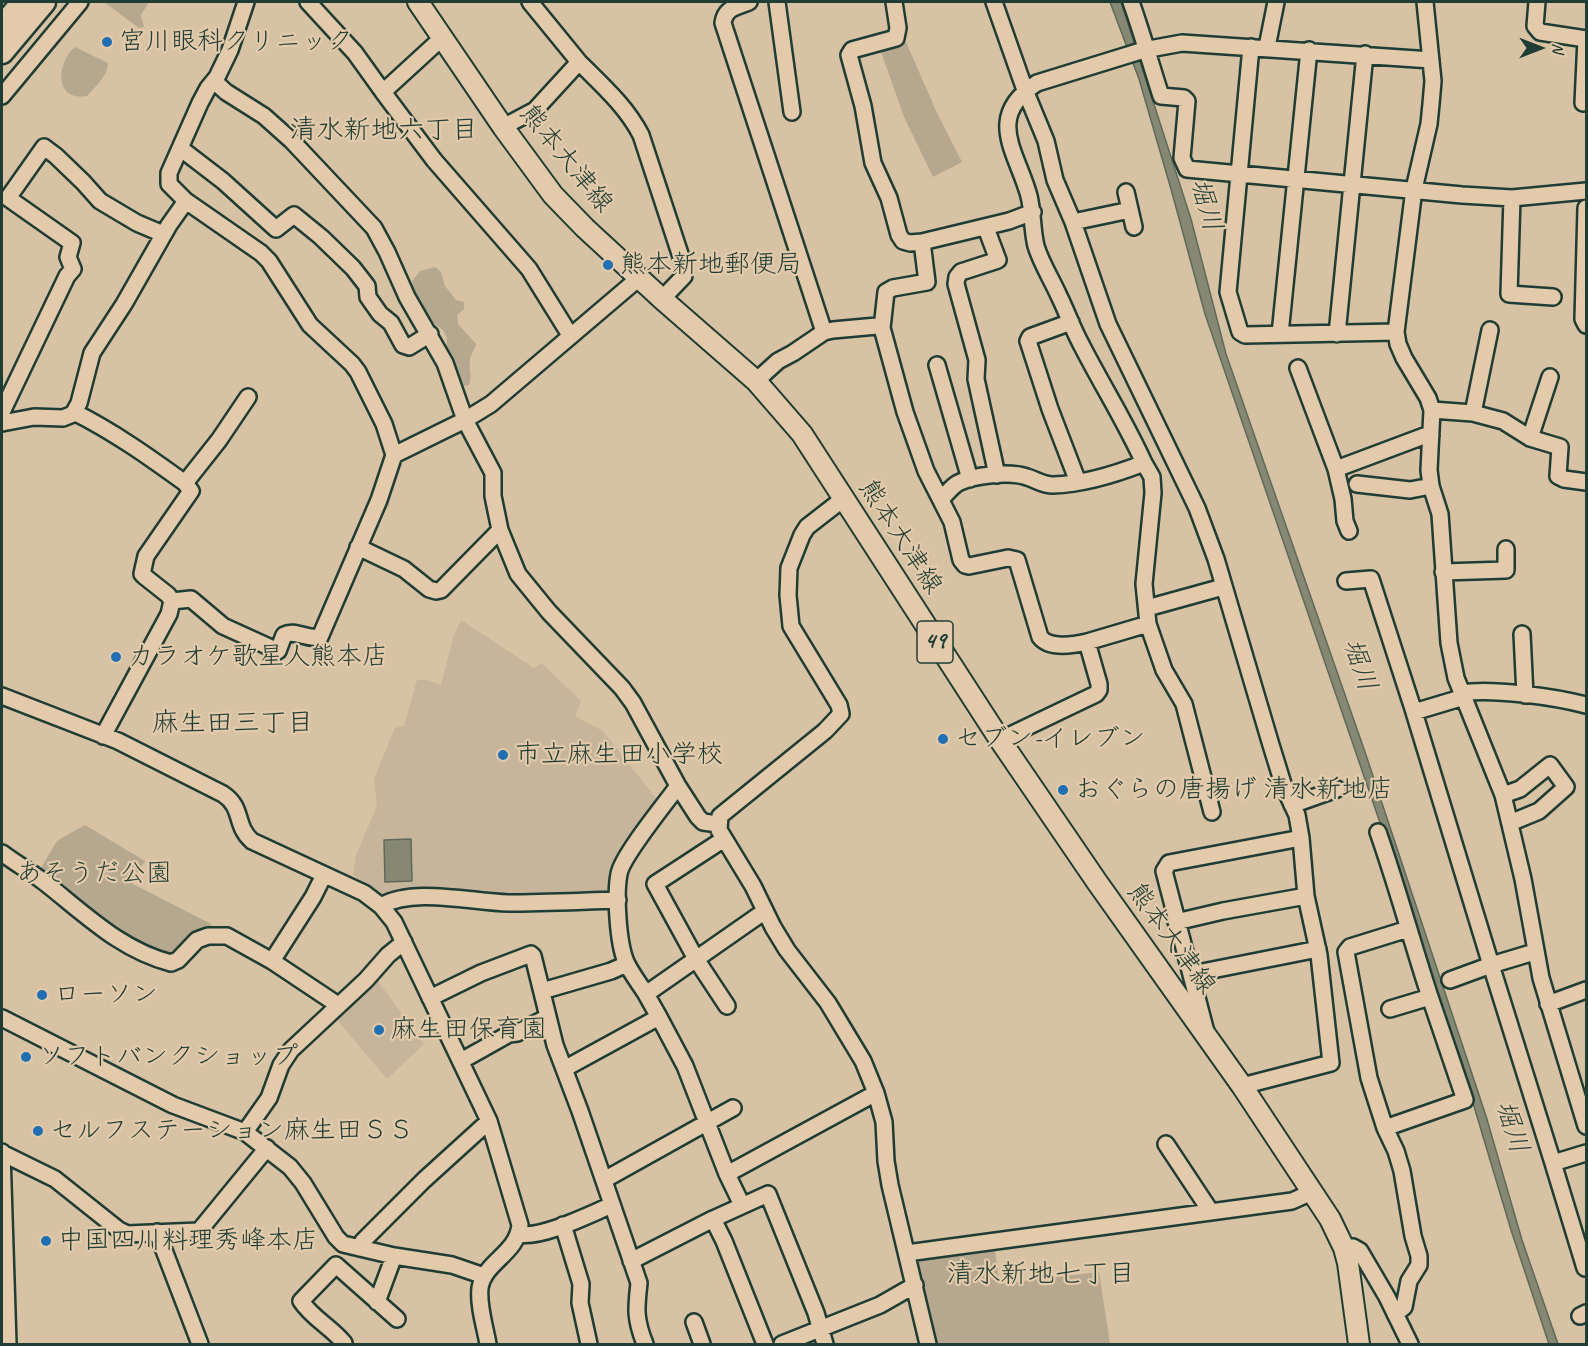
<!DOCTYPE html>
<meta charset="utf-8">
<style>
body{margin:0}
#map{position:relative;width:1588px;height:1346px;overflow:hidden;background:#d7c2a4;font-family:Caveat,sans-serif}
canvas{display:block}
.frame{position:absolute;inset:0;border:3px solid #1f3d34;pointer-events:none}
.north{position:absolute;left:1510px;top:18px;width:60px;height:60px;-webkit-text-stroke:4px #e3caab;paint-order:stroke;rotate:90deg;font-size:16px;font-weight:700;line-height:24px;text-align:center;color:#1f3d34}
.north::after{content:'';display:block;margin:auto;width:21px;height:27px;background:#1f3d34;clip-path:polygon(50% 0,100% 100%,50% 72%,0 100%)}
</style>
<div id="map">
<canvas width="1588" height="1346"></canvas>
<div class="frame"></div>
<div class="north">N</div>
</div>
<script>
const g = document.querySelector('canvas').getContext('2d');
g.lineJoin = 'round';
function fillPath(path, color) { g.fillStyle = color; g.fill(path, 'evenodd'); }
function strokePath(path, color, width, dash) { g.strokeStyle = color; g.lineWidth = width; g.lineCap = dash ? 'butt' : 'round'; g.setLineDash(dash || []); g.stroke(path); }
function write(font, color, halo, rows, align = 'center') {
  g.font = font + ' Caveat,"Klee One",sans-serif'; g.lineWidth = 4.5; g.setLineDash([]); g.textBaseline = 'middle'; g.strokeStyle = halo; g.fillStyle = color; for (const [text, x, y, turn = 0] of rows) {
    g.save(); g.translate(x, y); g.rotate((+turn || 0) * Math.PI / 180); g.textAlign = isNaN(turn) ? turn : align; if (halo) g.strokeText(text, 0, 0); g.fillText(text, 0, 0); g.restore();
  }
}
fillPath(new Path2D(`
 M461 620 534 668 542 663 581 701 575 716 603 731 659 802 610 897 389 896 383 895 353 875 356 855 377 806 374 779 395 728 404 726 417 680H427L441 685 453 638Z
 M374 976 424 1044 387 1079 333 1015Z`), '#c6b59a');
fillPath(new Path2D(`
 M104 2H149L141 15 144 27 139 28Z
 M906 42 937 113 962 162 933 177 904 117 880 49Z
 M75 47 108 63C108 76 95 87 87 96 53 102 57 61 75 47Z
 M435 267 441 272 445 286 456 300 464 302V309L457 315 458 324 476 344C475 350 471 353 470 359 468 368 473 373 469 385L463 386 458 384 446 352 447 338 443 330 424 316 419 301 412 290V281L420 271Z
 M85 825 145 861 133 879V884L211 924 210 932 175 957 133 945 42 876 40 870 55 844 60 839Z
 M995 1249 999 1284 1099 1272 1110 1344H934L916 1263 918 1260 927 1257Z`), '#b5a88f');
const water = new Path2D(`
 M1110 2H1121L1191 219 1226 354 1365 752 1486 1116 1522 1240 1558 1344H1549L1511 1230 1473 1103 1387 843 1205 314 1171 189 1139 79Z
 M411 839 412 881 385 882 384 840Z`);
fillPath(water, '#868873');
strokePath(water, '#5d6a5a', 1.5);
const minor = new Path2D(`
 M308 2 355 53 383 92 443 37
 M530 2 579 62
 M749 2C736 7 725 8 723 23L824 332
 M777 2 792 112
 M894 2 898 28 896 38 852 50 849 55 863 106 873 163 889 198 899 235 903 241 910 243 922 242 1009 221 1033 212
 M994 2 1025 90 1046 141 1055 180 1073 222 1108 324 1197 508 1216 559 1271 745 1284 787 1297 815 1301 838
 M1131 2C1142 33 1151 65 1161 96L1184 98 1187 101 1182 158 1187 169 1462 195 1512 198 1586 191
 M1425 2 1433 81 1431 104 1429 124 1414 189 1396 332 1398 344 1404 358 1428 398 1432 410 1429 470 1431 486 1440 514 1449 643 1456 678 1503 795 1523 879 1541 978 1586 1126
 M1537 2 1535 26 1540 32 1586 39
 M1251 47 1228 292 1240 332 1245 335 1396 332
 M1267 47 1276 2
 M214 81 226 92 264 116 292 141 374 228 387 252 407 297 445 363 465 420 493 473V496L500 530 441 590 436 591 429 589 404 569 358 547
 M383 92 434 160 529 269 570 335
 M2 96 80 2
 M1583 103 1586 39
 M503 127 535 110 579 62C602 85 626 106 641 135L684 266V276L662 299
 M180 148 223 181 276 229 294 215 321 237 353 268 367 286 368 297 380 314 391 323 403 345 409 347 430 334
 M1126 192 1134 227
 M1512 198 1509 294 1553 297
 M1586 208 1583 319 1586 325
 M1073 222 1130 210
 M986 228 998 260 961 272 957 277 956 284 977 360 976 379 997 475
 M922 242 927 282 893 288 886 292 882 328 905 412 926 471 952 522 961 560 965 565 969 566 1008 558 1017 560 1040 637C1049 649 1074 645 1087 642L1099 684V690L1096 694 1000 740
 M1071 322 1030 337 1028 341 1050 409 1078 482
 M1280 334 1309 50
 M1337 334 1365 54
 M937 365 970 479
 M1298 368 1336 469 1343 499 1345 521 1349 531
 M756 381 778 361 793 353 824 332 833 330 877 326 882 328
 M1432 410 1473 413 1503 421 1530 438 1560 447 1558 476 1564 479 1586 482
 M2 412 67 276 73 269 68 257 72 243 8 198 44 147 56 156 83 182 100 201 137 223 163 234
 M74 412C114 432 149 457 185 483L191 491 146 556 142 574 144 576 168 595 172 601 169 614 103 736
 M1473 413 1490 330
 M2 423 34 417 63 418 73 414 79 403 92 353 124 304 169 225 186 201 169 184V173L200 103 208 88 217 77 230 50 246 2
 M1530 438 1550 377
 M394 455 465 420 491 404 639 278
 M1144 463 1152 477 1153 493 1144 584 1148 624 1164 670 1184 704 1212 812
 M1336 469 1424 436H1431
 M185 483 219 440 248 397
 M1357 484 1410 490 1431 486
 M843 499 807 527 802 535 789 568 788 595 791 626 839 705 841 714 825 731 720 816 719 830 753 886 773 927 787 950 828 1003 863 1061 876 1093 884 1122 886 1161 890 1185 928 1344
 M941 499C947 494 951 487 958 483 973 475 1010 471 1027 477 1037 480 1042 485 1053 485 1084 484 1116 474 1144 463 1126 423 1102 385 1082 346 1073 330 1067 312 1059 296 1052 280 1041 263 1036 246 1032 230 1033 212 1029 196 1017 152 984 117 1037 83L1144 50 1182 43 1431 60
 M500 530 518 574 549 612 622 688 633 703 678 786C665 804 622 856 619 874 615 895 618 943 626 962 631 973 639 983 646 994
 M1443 572 1506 570V549
 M1346 581 1371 579 1414 712 1464 697
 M172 601 191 599 223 626 278 651 284 635C295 629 307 640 320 637L379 500 394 455 384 424 358 372 352 364 310 325 269 261 261 253 186 201
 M1147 608 1223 587
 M1522 634 1525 695
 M1087 642 1148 624
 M1461 693C1493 688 1555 697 1586 705
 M2 696 118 741 223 794C244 808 234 825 252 841L364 893 381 906 394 922 489 1121 520 1225C517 1254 484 1262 480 1288 478 1305 485 1327 488 1344
 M1414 712 1491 965 1531 953H1536
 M678 786 698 817 703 822 718 824
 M1503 795 1520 789 1550 765 1566 787 1539 811 1510 823
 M1292 805 1337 789
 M1378 832C1397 886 1412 942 1430 997
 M724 839 655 884 696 959 727 1006
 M2 853C15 863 30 871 44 882 84 913 120 950 171 963L178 960 197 940 208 936H227L272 961 338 1005
 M381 906C413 887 471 902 508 903 545 903 582 901 618 900
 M1176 922 1223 911 1306 896
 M272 961 313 897 324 875
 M1192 974 1318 949
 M1450 980 1491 965 1553 1163 1586 1153
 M542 991 611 971 627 964
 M430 998 481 973 531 954 533 956 555 1045 580 1111 639 1283C636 1309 635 1319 645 1344
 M1548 1004 1586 990
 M659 1017 685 1066 727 1174 742 1205
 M2 1018 173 1105 245 1132 290 1167 303 1183 336 1237 343 1244 394 1256 452 1265 484 1276
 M1206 1032 1164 871 1169 863 1301 838 1306 896 1319 955 1331 1063 1242 1086
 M461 1061 509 1034 517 1033 548 1017
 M564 1069 659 1017 646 994 765 911
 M1385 1128 1465 1100 1430 997 1390 1009
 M245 1132 269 1098 281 1065 291 1050 366 980 388 955 404 942
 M1166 1144 1211 1212
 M2 1152 8 1344
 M2 1153 55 1179 119 1230 127 1234 199 1231 267 1148
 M1553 1163 1585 1268
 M727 1174 876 1093
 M604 1180 733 1108
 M713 1219 768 1194 816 1313 825 1344
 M563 1225 581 1284 580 1303 589 1344
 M157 1232 200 1344
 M519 1234C541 1239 590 1214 612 1205
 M360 1248 363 1241 424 1180 489 1121
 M1344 1248 1353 1247 1360 1251 1387 1297 1410 1344
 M907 1253 1292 1201 1312 1192
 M631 1261 713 1219 724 1241 765 1344
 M377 1302 394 1256
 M1395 1314 1404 1307 1409 1281 1419 1265V1256L1413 1236 1402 1171 1396 1151 1385 1128 1369 1078 1346 952 1350 947 1408 929
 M1580 1316 1586 1313
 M694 1322 702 1344
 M344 1343C331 1327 312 1318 301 1301L336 1265 397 1319
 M782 1344 880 1305 915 1285`);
const major = new Path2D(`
 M418 2 503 127 553 195 585 228 662 299 756 381 802 434 1000 740 1097 882 1242 1086 1330 1219 1344 1248 1348 1263 1359 1344`);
const highway = new Path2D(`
 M2 27 23 2
 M2 52 44 2`);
strokePath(minor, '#1f3d34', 20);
strokePath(major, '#1f3d34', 24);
strokePath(highway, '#1f3d34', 27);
strokePath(minor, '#e3caab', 15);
strokePath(major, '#e3caab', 20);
strokePath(highway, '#e3caab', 22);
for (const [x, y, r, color] of [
 [107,42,6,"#1f6fb2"],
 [608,265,6,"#1f6fb2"],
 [116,657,6,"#1f6fb2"],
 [943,739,6,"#1f6fb2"],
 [503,755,6,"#1f6fb2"],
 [1063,790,6,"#1f6fb2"],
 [42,995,6,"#1f6fb2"],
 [379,1030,6,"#1f6fb2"],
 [26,1057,6,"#1f6fb2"],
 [38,1131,6,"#1f6fb2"],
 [46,1241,6,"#1f6fb2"]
]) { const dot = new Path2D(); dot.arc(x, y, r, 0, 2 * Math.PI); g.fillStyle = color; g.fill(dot); strokePath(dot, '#e3caab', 2); }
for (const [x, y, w] of [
 [935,642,36]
]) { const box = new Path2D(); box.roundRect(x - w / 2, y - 21, w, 42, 4.5); g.fillStyle = '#e3caab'; g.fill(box); strokePath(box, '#1f3d34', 1.5); }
write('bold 24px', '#1f3d34', null, [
 ["49",935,642]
]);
write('26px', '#1f3d34', '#e3caab', [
 ["宮川眼科クリニック",119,42],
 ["熊本新地郵便局",620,265],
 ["カラオケ歌星人熊本店",128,657],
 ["セブン-イレブン",955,739],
 ["市立麻生田小学校",515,755],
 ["おぐらの唐揚げ 清水新地店",1075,790],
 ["ローソン",54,995],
 ["麻生田保育園",391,1030],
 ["ソフトバンクショップ",38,1057],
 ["セルフステーション麻生田ＳＳ",50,1131],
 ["中国四川料理秀峰本店",58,1241]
], 'left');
write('26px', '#1f3d34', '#e3caab', [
 ["熊本大津線",566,159,51],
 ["熊本大津線",900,537,57],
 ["熊本大津線",1171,939,54]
]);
write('26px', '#264239', '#e3caab', [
 ["あそうだ公園",94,874]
]);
write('27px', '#1f3d34', '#e3caab', [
 ["清水新地六丁目",384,131],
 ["麻生田三丁目",233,724],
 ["清水新地七丁目",1041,1275]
]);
write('italic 27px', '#29443a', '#e3caab', [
 ["堀川",1205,205,74],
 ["堀川",1359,665,71],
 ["堀川",1511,1127,72]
]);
</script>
